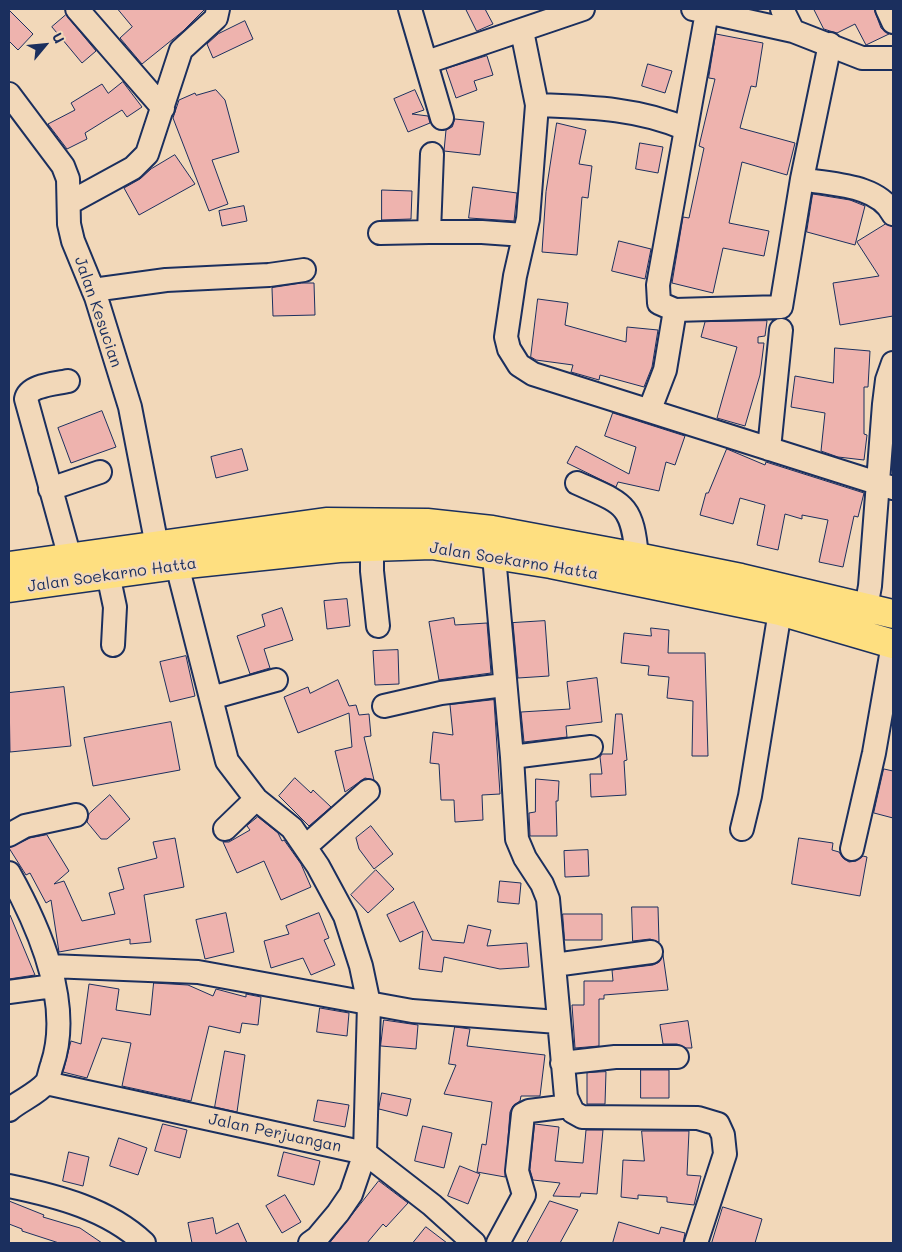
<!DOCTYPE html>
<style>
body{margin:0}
#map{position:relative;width:902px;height:1252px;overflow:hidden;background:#f2d8b9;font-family:Mali,sans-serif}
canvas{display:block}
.frame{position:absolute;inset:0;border:10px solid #1b2f5e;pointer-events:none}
.north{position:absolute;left:20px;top:20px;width:50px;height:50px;-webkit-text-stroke:4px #f2d8b9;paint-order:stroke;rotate:62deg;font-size:14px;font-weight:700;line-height:20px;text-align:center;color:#1b2f5e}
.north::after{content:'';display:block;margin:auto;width:18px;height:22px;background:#1b2f5e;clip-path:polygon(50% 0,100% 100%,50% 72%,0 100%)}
</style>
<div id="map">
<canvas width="902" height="1252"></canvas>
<div class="frame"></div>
<div class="north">U</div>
</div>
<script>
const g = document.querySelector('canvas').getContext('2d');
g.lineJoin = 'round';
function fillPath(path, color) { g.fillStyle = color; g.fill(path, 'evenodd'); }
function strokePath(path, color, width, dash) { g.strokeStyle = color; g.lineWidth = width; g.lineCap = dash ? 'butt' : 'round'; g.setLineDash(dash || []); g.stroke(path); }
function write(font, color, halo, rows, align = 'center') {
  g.font = font + ' Mali,sans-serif'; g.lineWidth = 4.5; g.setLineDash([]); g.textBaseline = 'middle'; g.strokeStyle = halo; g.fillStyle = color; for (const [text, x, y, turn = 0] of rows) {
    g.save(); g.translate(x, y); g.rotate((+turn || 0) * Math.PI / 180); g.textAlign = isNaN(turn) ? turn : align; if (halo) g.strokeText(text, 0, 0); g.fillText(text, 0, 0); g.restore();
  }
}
const building = new Path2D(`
 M118 9H205L183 31 142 64 120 38 132 27Z
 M466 9H485L493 24 477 31Z
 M814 9H874L881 28 889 34 866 45 855 24 837 33 830 31 824 29Z
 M9 10 33 34 18 50 9 41Z
 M66 15 96 51 82 63 52 27Z
 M245 21 253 39 213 58 207 44 218 34Z
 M716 34 763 43 756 87 751 86 740 128 795 143 787 175 742 162 729 223 769 231 764 256 723 248 713 293 672 283 683 217 689 218 704 148 699 146 715 79 709 78Z
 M487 56 493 75 474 81 477 90 456 98 446 69Z
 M648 64 672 71 665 93 642 86Z
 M123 82 142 107 127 117 122 110 85 133 87 139 67 149 48 124 75 110 71 103 102 84 108 93Z
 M216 90 225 100 239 152 212 160 228 204 209 211 173 118 179 100 195 93 196 95Z
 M415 90 424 110 412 114 428 116 430 123 408 132 394 99Z
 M455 119 484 122 480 155 444 151 446 130 452 127Z
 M557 123 586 130 579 164 592 166 588 198 582 197 577 255 542 252 546 192Z
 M640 143 663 147 658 173 636 169Z
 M175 155 195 184 139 215 124 188 140 179 151 169Z
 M473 187 517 193 514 221 469 218Z
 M382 190 412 191 411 219 382 220Z
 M813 194 850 200 865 206 855 245 807 232Z
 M244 206 247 221 222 226 219 211Z
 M886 224 893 227V316L840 325 833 283 879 276 857 242Z
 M619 241 651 249 645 279 612 271Z
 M302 283H314L315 315 273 316 272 288Z
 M538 299 568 303 565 325 626 342 627 327 658 330 652 367 644 387 600 375 599 380 571 372 573 365 536 360 531 357Z
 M767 321 765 336 758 337V343H764L760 375 745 426 717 418 737 347 701 337 705 322Z
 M835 348 870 351 868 387H864V434L867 435 864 460 838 457 821 451 825 413 791 407 795 376 833 383Z
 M102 411 116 447 71 463 58 428Z
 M613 413 685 436 675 465 666 462 659 491 618 482 616 487 567 463 576 446 629 474 636 447 605 436Z
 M242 449 248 470 216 478 211 457Z
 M727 449 765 465 766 462 864 493 858 517 854 516 843 567 819 562 828 520 802 515V519L785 514 778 550 757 545 765 505 740 498 733 524 700 515 706 493H708Z
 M347 599 350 626 327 629 324 601Z
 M282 608 293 640 264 649 270 668 250 674 237 636 265 626 262 615Z
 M454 618 455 625 487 623 491 673 439 680 429 622Z
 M545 621 549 676 518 678 513 623Z
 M651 628 669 630 668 653H705L708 756H692L693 701 667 698 669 677 648 675 649 666 621 663 624 633 651 636Z
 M398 650 399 684 375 685 373 651Z
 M186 656 195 696 170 702 160 662Z
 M597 678 602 722 566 726 567 737 524 742 521 712 570 709 567 682Z
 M338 680 349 706 356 705 359 715 369 714 371 736 364 737 374 780 365 778 345 792 335 751 352 747 349 713 298 733 284 697 308 687 310 693Z
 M64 687 71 746 10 752 9 693Z
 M494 700 500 794 482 795 483 820 455 822 454 800H441L439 764 430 763 433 732 453 735 450 705Z
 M616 714H622L627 760 624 761 626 795 591 797 590 774H602L600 757 602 754H612Z
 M171 722 180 770 93 786 84 738Z
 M884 769 893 771V818L874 813Z
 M295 778 311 793 313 790 331 807 309 826 279 796Z
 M536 779 559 781 558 801H556L557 836H530L529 813 535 812Z
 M110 795 130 819 107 839H101L87 822 89 814Z
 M258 817 278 833 282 841 284 840 301 864 311 887 281 900 264 861 237 873 223 842H229L250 830 247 826Z
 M371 826 393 854 374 869 359 849 356 838Z
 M47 835 69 871 54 884 64 881 82 921 115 914 109 893 124 889 118 868 157 858 153 842 175 838 184 887 144 895 151 942 130 944V939L59 952 51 900 46 903 30 873 26 875 9 848 30 838Z
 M799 838 833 843 832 850 839 852 843 858 849 862 856 861 863 856 867 857 860 896 792 884Z
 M588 850 589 876 565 877 564 851Z
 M376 870 394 889 368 913 351 895Z
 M500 881 521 883 519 904 498 902Z
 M414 902 432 940 464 943 468 925 491 930 487 946 527 943 529 967 500 969 444 957 442 972 419 969 423 931 400 942 387 915Z
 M632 907H658L659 942 650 939 633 941Z
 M226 913 234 952 205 959 196 920Z
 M319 913 329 938 324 940 335 965 311 975 303 958 271 968 264 941 289 934 286 926Z
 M563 914H602V940H565Z
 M9 915H10L35 975 9 979Z
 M663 955 668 990 604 995V999H599V1046L575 1048 572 1005H584V981H613L612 970 653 965 659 962Z
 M154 983 188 985 213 996 216 989 246 997V994L261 997 258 1025 242 1023 240 1033 209 1026 191 1101 122 1086 131 1043 102 1038 87 1078 63 1072 71 1041 81 1044 89 984 119 989 116 1010 150 1015Z
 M320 1008 349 1013 347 1036 317 1032Z
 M384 1020 418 1025 416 1049 381 1046Z
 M688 1021 692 1048H686L677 1044H663L660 1025Z
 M455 1027 470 1029 467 1046 545 1055 540 1096H521L520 1101 513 1106 510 1112 505 1177 477 1172 482 1144 486 1145 492 1102 444 1094 456 1065 449 1064Z
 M225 1051 245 1055 237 1112 215 1107Z
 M641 1070H669V1098H641Z
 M606 1072 605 1104H587V1073Z
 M382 1093 411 1099 407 1116 379 1109Z
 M318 1100 349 1105 345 1127 314 1121Z
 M163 1124 187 1130 180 1158 155 1151Z
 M535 1124 559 1127 555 1161 583 1163 586 1130H603L597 1194 581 1193 580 1197 553 1196 560 1183 533 1180 530 1170Z
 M423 1126 452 1133 444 1168 415 1161Z
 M642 1131H689L687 1175 701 1176 694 1205 667 1202V1197L638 1195V1199L621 1197 623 1160 644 1161Z
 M119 1138 147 1148 138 1175 110 1166Z
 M69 1152 89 1157 83 1186 63 1181Z
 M284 1152 320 1161 314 1185 278 1176Z
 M460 1166 480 1174 468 1204 448 1196Z
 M379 1181 408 1203 386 1227 383 1224 367 1243H330Z
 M285 1195 301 1222 282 1233 266 1206Z
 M9 1201 44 1215 43 1217 80 1228 102 1243H59L22 1231V1229L9 1224Z
 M550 1201 578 1210 560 1243H527Z
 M723 1207 762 1219 755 1243H712Z
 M213 1218 216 1234 238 1223 247 1243H192L188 1223Z
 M619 1222 659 1234 661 1227 685 1233 683 1243H613Z
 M426 1227 447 1243H413Z`);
fillPath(building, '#eeb3ae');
strokePath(building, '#1b2f5e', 1);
const minor = new Path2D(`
 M77 9 163 108
 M410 9 442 118
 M693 9 793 31 862 58H893
 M782 9 793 31
 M887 9 893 22
 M707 12 658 285 659 303 675 310 781 307 802 179 830 44
 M522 31 537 105 528 219 515 276 506 337 509 349 519 365 533 374 893 488
 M427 62 583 9
 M9 94 63 166 68 179 69 224 73 241 96 297 130 407 157 546
 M537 105C588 107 639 108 686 129
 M432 154 429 232H482L524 235
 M802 179C831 185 878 184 893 214
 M69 203 133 168 147 154 181 50 216 18 218 9
 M380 233 429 232
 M93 290 166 280 269 275 304 270
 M68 381C55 384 29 385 26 399L70 558
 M650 409 665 370 675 310
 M769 449 781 330
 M577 483C624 504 632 503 637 557
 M50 489 100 472
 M372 547V571L378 626
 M494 556 512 757 517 839 525 858 542 884 548 899 566 1097 573 1112 582 1117 698 1118 718 1124 723 1135 725 1154 696 1243
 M177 565 227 761 256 799 292 828 318 866 345 916 361 966 369 1004 365 1153 351 1194 338 1213 317 1238 310 1243
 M108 574 115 607 113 645
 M866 608 870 586 884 404 887 380 893 363
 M211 698 276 680
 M384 706 441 693 504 685
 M512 757 591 747
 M225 829 256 799
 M742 829 750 796 780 611
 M9 835 25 826 76 815
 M305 847 368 791
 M852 849 874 753 893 644
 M9 873C39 927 73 1003 52 1065 50 1070 49 1079 46 1083 37 1094 19 1101 9 1110
 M554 965 651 952
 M50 966 198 972 412 1011 558 1022
 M9 992 53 986
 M562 1063 615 1057H677
 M46 1083 365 1153 432 1205 474 1243
 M9 1186C57 1196 108 1209 144 1243
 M498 1243 524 1195 517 1171 523 1114 529 1111 569 1106`);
const highway = new Path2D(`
 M9 566 326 522 427 523 492 530 637 557 741 578 893 614
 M9 588 177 565 339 548 432 545 551 564 780 611 893 644`);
strokePath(minor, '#1b2f5e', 26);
strokePath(highway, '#1b2f5e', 31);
strokePath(minor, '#f2d8b9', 22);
strokePath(highway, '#fedf80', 28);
write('16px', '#1b2f5e', '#f2d8b9', [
 ["Jalan Kesucian",98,312,71],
 ["Jalan Soekarno Hatta",514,561,9],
 ["Jalan Soekarno Hatta",112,575,-8],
 ["Jalan Perjuangan",275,1133,12]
]);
</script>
